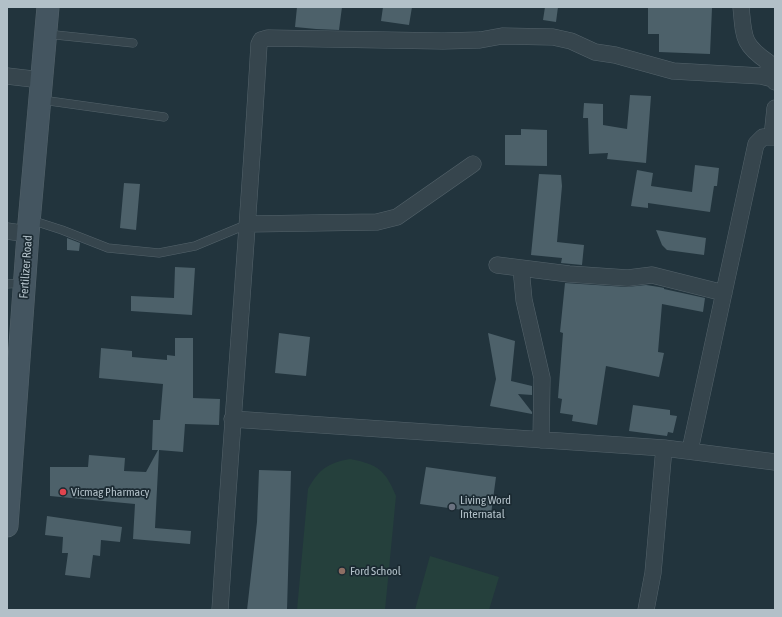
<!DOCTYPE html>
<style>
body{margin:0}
#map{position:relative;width:782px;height:617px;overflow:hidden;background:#22343d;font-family:"Asap Condensed",sans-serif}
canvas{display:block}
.frame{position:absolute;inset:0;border:8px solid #b2c0c8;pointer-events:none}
</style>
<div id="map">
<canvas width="782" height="617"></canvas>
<div class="frame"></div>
</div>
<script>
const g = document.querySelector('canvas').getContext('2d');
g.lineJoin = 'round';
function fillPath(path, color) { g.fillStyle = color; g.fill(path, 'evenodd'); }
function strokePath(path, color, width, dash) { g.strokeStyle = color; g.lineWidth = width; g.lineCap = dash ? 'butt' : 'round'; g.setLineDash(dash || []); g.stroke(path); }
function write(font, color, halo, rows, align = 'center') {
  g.font = font + ' "Asap Condensed",sans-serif'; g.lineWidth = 3.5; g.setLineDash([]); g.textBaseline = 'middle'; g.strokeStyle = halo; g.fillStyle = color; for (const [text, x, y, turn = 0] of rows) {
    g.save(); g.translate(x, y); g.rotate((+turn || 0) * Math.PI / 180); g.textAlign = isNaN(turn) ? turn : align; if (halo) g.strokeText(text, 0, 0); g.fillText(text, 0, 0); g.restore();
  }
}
fillPath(new Path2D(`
 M350 459C378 464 386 471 396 496L385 610H297L308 489C319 469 328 463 350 459Z
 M430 556 499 577 489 610H415Z`), '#25403c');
fillPath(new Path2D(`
 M297 7H342L339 30 316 29 295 27Z
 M383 7H412L409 25 381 21Z
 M545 7H558L556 22 543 20Z
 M648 7 712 8 710 54 659 52V34H648Z
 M630 95 651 96 646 163 607 159 608 153 589 154 588 118H583L584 103 603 104V125L627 129Z
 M521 129 547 130V166L505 165V135H521Z
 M695 165 719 168 717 186H714L710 212 648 203V208L631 206 637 170 653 173 651 186 692 192Z
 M539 174 561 175 562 186 557 242 584 245 582 265 561 263 562 258 531 255Z
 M124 183 140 184 136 230 120 228Z
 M656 230 706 238 704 255 667 250 662 245Z
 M67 238 80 243 79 251 67 250Z
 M175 267 195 268 192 315 131 311V296L174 298Z
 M565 283 627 287 646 285 659 287 664 288V289L705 298 703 312 662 304 658 352 664 353 659 377 606 366 597 425 572 421 573 415 560 413 562 399 558 398 563 333 560 332Z
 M279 333 310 337 306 376 275 373Z
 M488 333 515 341 511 381 532 386V395L518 394 532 412V414L490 406 496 379Z
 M175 338H193V398L220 399 219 425 185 424 183 452 159 450 155 528 191 531 190 544 133 539 135 504 50 496V467H88L89 455 125 458 124 471 146 472 158 450H152L153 420H160L163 384 99 378 101 348 132 351V357L167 360V355L175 356Z
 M633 405 670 410V415L677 416 673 433 668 432 667 436 629 431Z
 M426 467 496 477 491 514 420 504Z
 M259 470 291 471 287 610H247L257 522Z
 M47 516 122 527 120 542 101 540 100 556 93 555 90 578 65 575 68 553H62L63 537 45 535Z`), '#4d616a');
const lane = new Path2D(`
 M46 34 133 43
 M42 100 164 117
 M31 220 62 230 108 248 159 253 195 246 248 224
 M7 284 24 283`);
const street = new Path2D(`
 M741 7C744 37 742 44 768 62L769 78
 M7 76 41 80
 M772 137 775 108
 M248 224 377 222 397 217 473 164
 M7 231 28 234
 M497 265 569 274 628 278 652 275 724 293
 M521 268 524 300 542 378 541 440
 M232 419 664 448 775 462
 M690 450 756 144 763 137H775
 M220 610C232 421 248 233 259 44L261 40 268 38 443 41 480 40 502 36 553 37 571 41 595 52 615 55 673 71 761 76 773 79 775 82
 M646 610 653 573 664 448`);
const secondary = new Path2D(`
 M7 526 28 234 48 7`);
strokePath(lane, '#54636b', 9);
strokePath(street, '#54636b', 17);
strokePath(secondary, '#54636b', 23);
strokePath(lane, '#36454d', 8);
strokePath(street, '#36454d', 16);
strokePath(secondary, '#445560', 22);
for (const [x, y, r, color] of [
 [63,492,4,"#e0444e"],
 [452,507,4,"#6b7280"],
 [342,571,4,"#8d6e63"]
]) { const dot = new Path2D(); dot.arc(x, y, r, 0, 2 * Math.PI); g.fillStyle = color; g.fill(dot); strokePath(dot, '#1b2a32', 1.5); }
write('12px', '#b2c0c8', '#1b2a32', [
 ["Fertilizer Road",26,267,-86]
]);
write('12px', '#b2c0c8', '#1b2a32', [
 ["Vicmag Pharmacy",71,492],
 ["Living Word",460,500],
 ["Internatal",460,514],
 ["Ford School",350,571]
], 'left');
</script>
